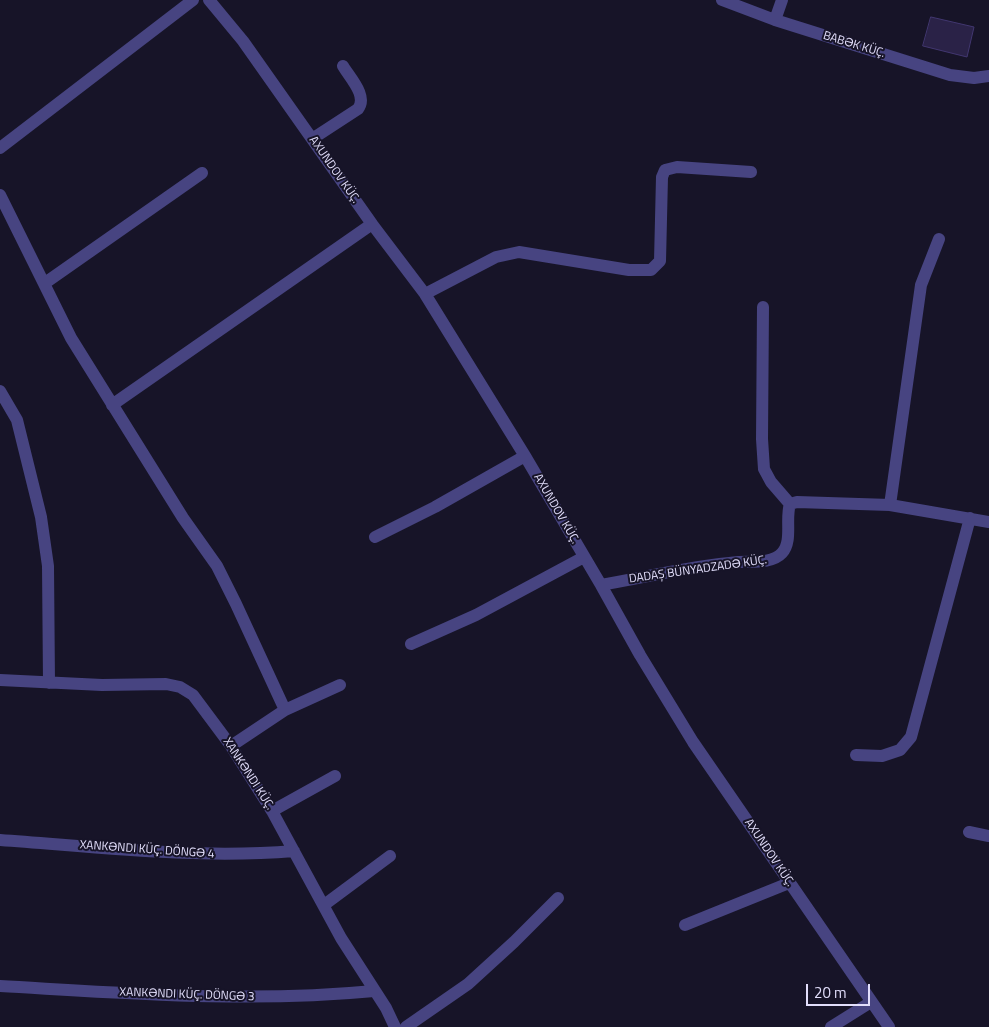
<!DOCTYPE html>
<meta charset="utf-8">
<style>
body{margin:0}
#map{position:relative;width:989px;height:1027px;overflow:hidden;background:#171428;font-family:"Titillium Web",sans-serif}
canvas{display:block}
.scale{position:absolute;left:806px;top:984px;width:64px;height:22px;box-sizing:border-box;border:2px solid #e2defb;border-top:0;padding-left:6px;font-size:15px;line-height:18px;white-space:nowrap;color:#e2defb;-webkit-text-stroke:4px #171428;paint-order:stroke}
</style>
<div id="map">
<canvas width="989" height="1027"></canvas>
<div class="scale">20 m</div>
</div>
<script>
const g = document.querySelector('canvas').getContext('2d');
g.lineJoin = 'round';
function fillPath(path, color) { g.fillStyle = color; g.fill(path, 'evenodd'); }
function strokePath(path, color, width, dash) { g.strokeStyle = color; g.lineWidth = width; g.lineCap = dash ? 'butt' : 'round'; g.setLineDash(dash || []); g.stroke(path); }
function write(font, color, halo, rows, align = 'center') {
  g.font = font + ' "Titillium Web",sans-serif'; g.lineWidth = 4; g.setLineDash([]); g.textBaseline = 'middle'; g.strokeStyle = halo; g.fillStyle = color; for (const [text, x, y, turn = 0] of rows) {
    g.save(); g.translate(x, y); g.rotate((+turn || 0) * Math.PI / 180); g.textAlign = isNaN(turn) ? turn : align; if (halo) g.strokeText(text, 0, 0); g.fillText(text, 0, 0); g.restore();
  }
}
const building = new Path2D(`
 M931 17 974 27 967 57 923 46Z`);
fillPath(building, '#2a2247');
strokePath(building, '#423770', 1);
strokePath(new Path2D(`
 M209 0 243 41 372 224 425 294 525 456 601 585 640 655 693 742 889 1027
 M722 0 775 20 950 75 974 78 989 76
 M775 20 782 0
 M312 139 358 109C368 96 350 78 343 66
 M0 148 193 0
 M0 195 71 338 183 518 217 566 236 604 285 710 231 746
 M45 283 202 173
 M425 294 496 257 519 252 629 270H651L660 261 662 177 665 170 677 167 751 172
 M763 307 762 439 764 469 771 482 790 504
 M0 391 17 420 41 517 48 566 49 683
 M112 405 372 224
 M890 505 921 285 939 239
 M375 537 435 507 525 456
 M601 585C646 577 692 566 738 562 751 561 772 564 782 553 793 541 785 519 790 504L797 502 890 505 989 522
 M411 644 476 615 584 557
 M0 680 102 685 166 684 180 687 193 695 231 746 272 811 341 938 386 1008 395 1027
 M285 710 340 685
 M856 755 882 756 900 750 911 737 970 518
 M272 811 335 776
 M969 832 989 836
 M0 840C98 847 196 859 294 851
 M324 905 390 856
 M685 925 789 883
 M0 986C125 993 249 1003 374 991
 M406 1027 468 984 514 942 558 898
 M831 1027 871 1002`), '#474481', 12);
write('12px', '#e2defb', '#171428', [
 ["BABƏK KÜÇ.",854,45,17],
 ["AXUNDOV KÜÇ.",334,170,55],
 ["AXUNDOV KÜÇ.",556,509,60],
 ["DADAŞ BÜNYADZADƏ KÜÇ.",698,570,-8],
 ["XANKƏNDI KÜÇ.",248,774,57],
 ["XANKƏNDI KÜÇ. DÖNGƏ 4",147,850,4],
 ["AXUNDOV KÜÇ.",769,853,56],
 ["XANKƏNDI KÜÇ. DÖNGƏ 3",187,995,2]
]);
</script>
